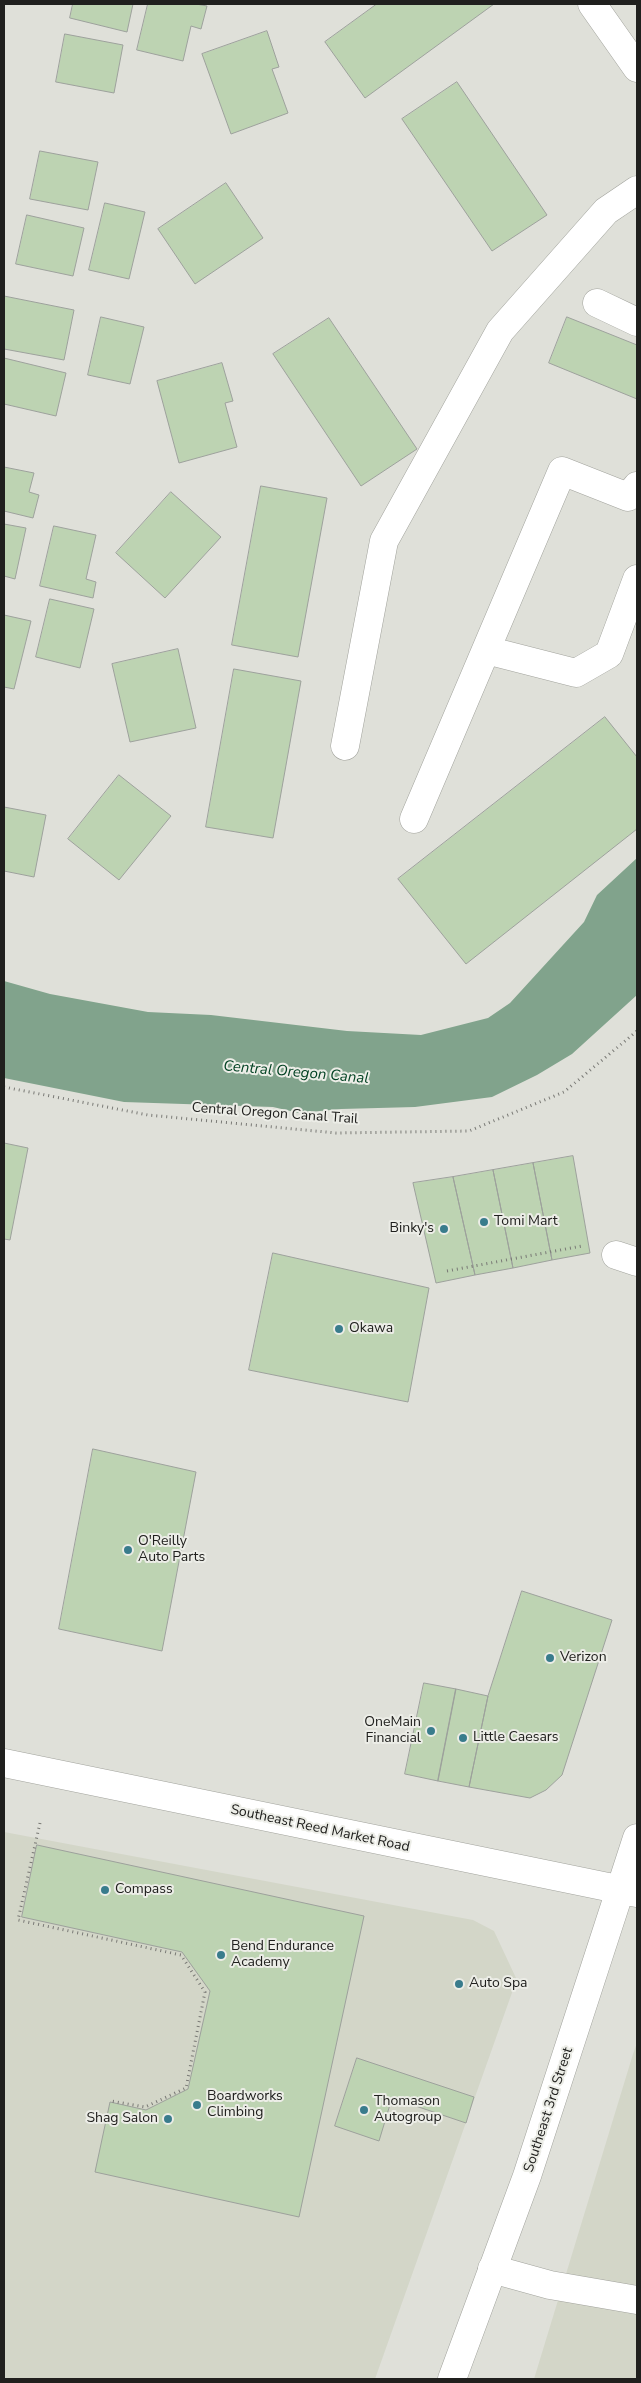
<!DOCTYPE html>
<style>
body{margin:0}
#map{position:relative;width:641px;height:2383px;overflow:hidden;background:#dfe0d9;font-family:"Nunito Sans",sans-serif}
canvas{display:block}
.frame{position:absolute;inset:0;border:5px solid #20201e;pointer-events:none}
</style>
<div id="map">
<canvas width="641" height="2383"></canvas>
<div class="frame"></div>
</div>
<script>
const g = document.querySelector('canvas').getContext('2d');
g.lineJoin = 'round';
function fillPath(path, color) { g.fillStyle = color; g.fill(path, 'evenodd'); }
function strokePath(path, color, width, dash) { g.strokeStyle = color; g.lineWidth = width; g.lineCap = dash ? 'butt' : 'round'; g.setLineDash(dash || []); g.stroke(path); }
function write(font, color, halo, rows, align = 'center') {
  g.font = font + ' "Nunito Sans",sans-serif'; g.lineWidth = 4; g.setLineDash([]); g.textBaseline = 'middle'; g.strokeStyle = halo; g.fillStyle = color; for (const [text, x, y, turn = 0] of rows) {
    g.save(); g.translate(x, y); g.rotate((+turn || 0) * Math.PI / 180); g.textAlign = isNaN(turn) ? turn : align; if (halo) g.strokeText(text, 0, 0); g.fillText(text, 0, 0); g.restore();
  }
}
fillPath(new Path2D(`
 M4 1832 473 1920 494 1931 516 1978 514 1987 375 2379H4Z
 M637 2043V2379H534L633 2054Z`), '#d3d6c8');
fillPath(new Path2D(`
 M637 858V995L572 1054 537 1075 492 1097 415 1107 341 1109 299 1113 273 1107 124 1102 4 1078V981L50 994 148 1012 211 1015 347 1031 421 1035 488 1018 510 1003 584 922 597 895Z`), '#81a38c');
const building = new Path2D(`
 M73 4H133L127 32 70 18Z
 M148 4H196L207 6 201 29 191 26 183 61 137 50Z
 M377 4H494L365 98 325 42Z
 M267 31 279 67 272 69 288 113 231 134 202 54Z
 M65 34 123 45 114 93 56 82Z
 M457 82 547 215 492 251 402 119Z
 M40 151 98 162 88 210 30 199Z
 M226 183 263 238 195 284 158 229Z
 M105 203 145 212 129 279 89 270Z
 M27 215 84 228 73 276 16 264Z
 M4 296 74 310 64 360 4 349Z
 M101 317 144 327 130 384 88 375Z
 M567 317 637 345V399L549 363Z
 M329 318 417 449 361 486 273 354Z
 M4 358 66 373 56 416 4 404Z
 M222 363 233 401 225 403 237 447 179 463 157 381Z
 M4 467 34 473 29 492 39 495 33 518 4 511Z
 M261 486 327 498 298 657 232 645Z
 M171 492 221 537 165 598 116 553Z
 M4 524 26 528 15 579 4 576Z
 M54 526 96 535 86 579 96 582 93 598 40 586Z
 M50 599 94 609 80 668 36 657Z
 M4 615 31 621 14 689 4 687Z
 M178 649 196 728 130 742 112 664Z
 M234 669 301 681 273 838 206 827Z
 M605 717 637 757V829L466 964 398 879Z
 M119 775 171 816 119 880 68 839Z
 M4 807 46 815 34 877 4 871Z
 M4 1143 28 1148 10 1240 4 1239Z
 M573 1156 590 1253 552 1260 533 1163Z
 M533 1163 552 1260 513 1268 493 1170Z
 M493 1170 513 1268 475 1275 453 1177Z
 M453 1177 475 1275 436 1283 413 1183Z
 M273 1253 429 1288 408 1402 249 1370Z
 M93 1449 196 1472 162 1651 59 1629Z
 M522 1591 612 1620 562 1775 546 1790 530 1798 469 1787 488 1696Z
 M424 1683 456 1689 438 1781 405 1774Z
 M456 1689 488 1696 469 1787 438 1781Z
 M37 1845 364 1916 299 2217 95 2172 110 2102 146 2110 188 2089 210 1991 182 1952 22 1917Z
 M357 2058 474 2097 466 2123 392 2098 379 2141 335 2126Z`);
fillPath(building, '#bdd3b2');
strokePath(building, '#9da19c', 1);
const minor = new Path2D(`
 M592 4 637 68
 M597 303 637 322
 M486 650 576 673 609 654 637 579
 M345 746 384 541 500 331 606 211 637 190
 M414 819 562 471 628 497 637 486
 M616 1255 637 1262
 M492 2269 550 2285 637 2300`);
const major = new Path2D(`
 M4 1763 637 1893
 M452 2379 527 2176 637 1838`);
strokePath(minor, '#a2a39d', 29);
strokePath(major, '#a2a39d', 29);
strokePath(new Path2D(`
 M4 1087 148 1115 336 1133 469 1131 564 1092 637 1031
 M447 1271 582 1246
 M40 1823 18 1920 181 1955 205 1992 186 2088 145 2107 111 2101`), '#797975', 3, [1, 4]);
strokePath(minor, '#fff', 28);
strokePath(major, '#fff', 28);
for (const [x, y, r, color] of [
 [484,1222,5,"#397c8c"],
 [444,1229,5,"#397c8c"],
 [339,1329,5,"#397c8c"],
 [128,1550,5,"#397c8c"],
 [550,1658,5,"#397c8c"],
 [431,1731,5,"#397c8c"],
 [463,1738,5,"#397c8c"],
 [105,1890,5,"#397c8c"],
 [221,1955,5,"#397c8c"],
 [459,1984,5,"#397c8c"],
 [197,2105,5,"#397c8c"],
 [364,2110,5,"#397c8c"],
 [168,2119,5,"#397c8c"]
]) { const dot = new Path2D(); dot.arc(x, y, r, 0, 2 * Math.PI); g.fillStyle = color; g.fill(dot); strokePath(dot, '#ecede7', 2); }
write('14px', '#20201e', '#ecede7', [
 ["Central Oregon Canal Trail",275,1114,4],
 ["Southeast Reed Market Road",320,1829,12],
 ["Southeast 3rd Street",549,2110,-72]
]);
write('14px', '#20201e', '#ecede7', [
 ["Tomi Mart",494,1222],
 ["Binky's",434,1229,"right"],
 ["Okawa",349,1329],
 ["O'Reilly",138,1542],
 ["Auto Parts",138,1558],
 ["Verizon",560,1658],
 ["OneMain",421,1723,"right"],
 ["Financial",421,1739,"right"],
 ["Little Caesars",473,1738],
 ["Compass",115,1890],
 ["Bend Endurance",231,1947],
 ["Academy",231,1963],
 ["Auto Spa",469,1984],
 ["Boardworks",207,2097],
 ["Climbing",207,2113],
 ["Thomason",374,2102],
 ["Autogroup",374,2118],
 ["Shag Salon",158,2119,"right"]
], 'left');
write('italic 15px', '#014122', '#ecede7', [
 ["Central Oregon Canal",296,1073,5]
]);
</script>
